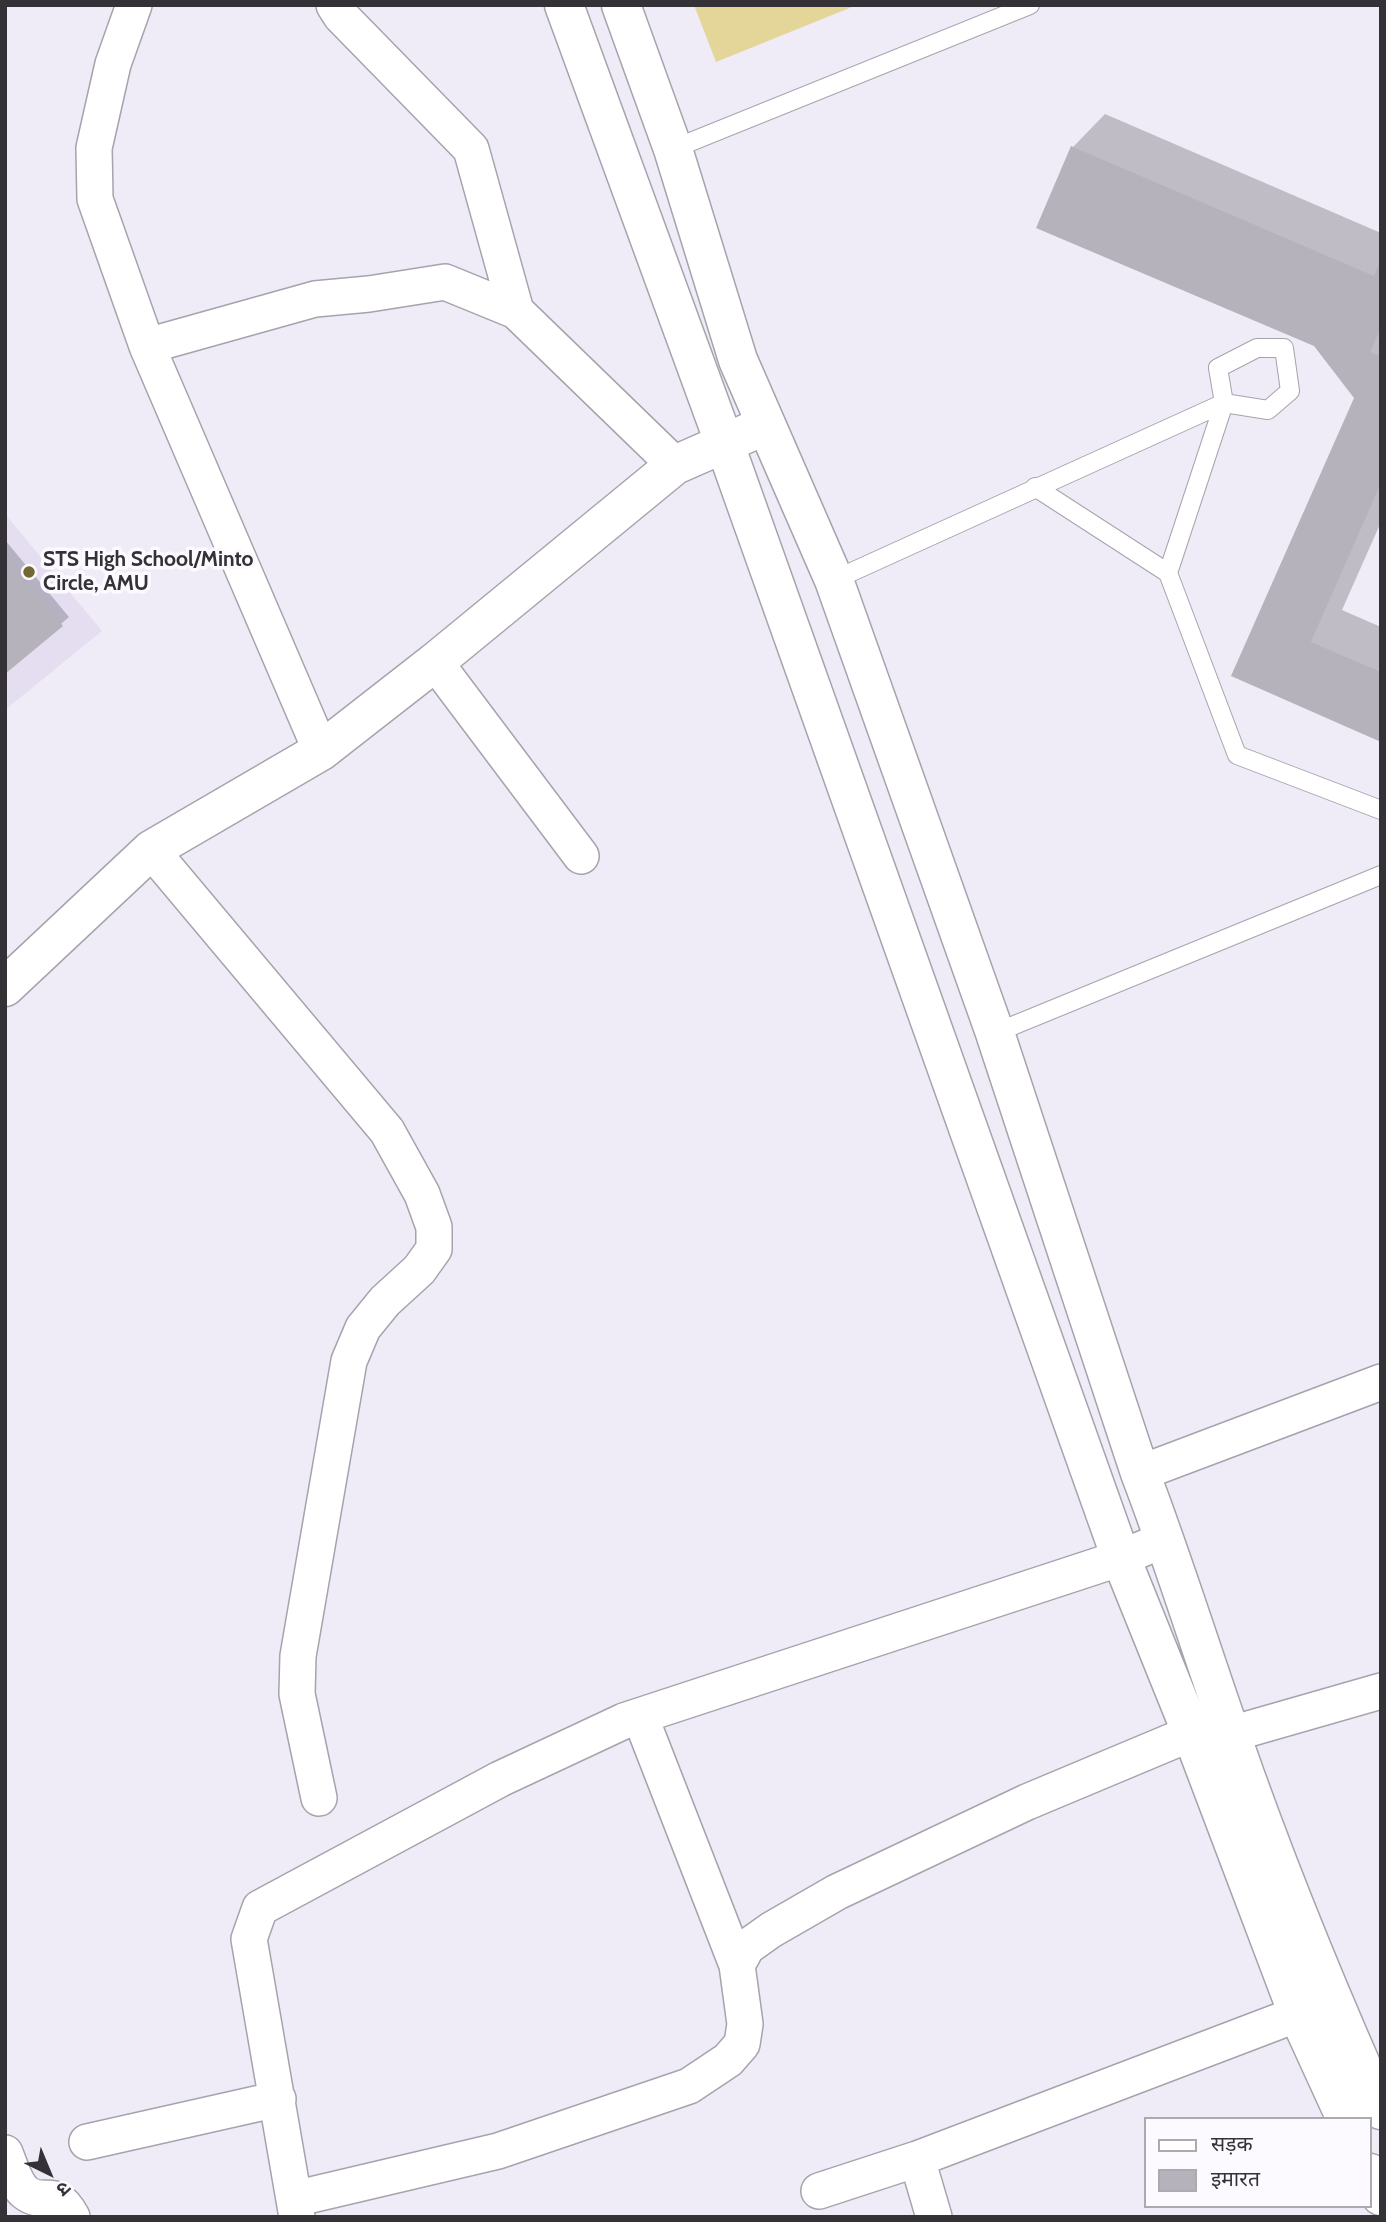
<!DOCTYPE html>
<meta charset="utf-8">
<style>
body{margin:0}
#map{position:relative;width:1386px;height:2222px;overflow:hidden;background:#f0ecf7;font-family:Cabin,"Noto Sans Devanagari",sans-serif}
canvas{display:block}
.frame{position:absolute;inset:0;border:7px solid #343237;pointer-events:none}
.legend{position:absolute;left:1144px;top:2117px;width:228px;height:91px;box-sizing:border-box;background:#fcfaff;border:2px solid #acaaaf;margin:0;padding:9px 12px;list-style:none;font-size:21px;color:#343237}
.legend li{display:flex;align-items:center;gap:14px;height:35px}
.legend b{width:35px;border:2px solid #acaaaf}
.north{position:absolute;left:14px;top:2138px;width:70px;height:70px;-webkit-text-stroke:5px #fcfaff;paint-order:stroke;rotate:137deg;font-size:19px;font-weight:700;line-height:28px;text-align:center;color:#343237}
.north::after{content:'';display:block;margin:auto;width:24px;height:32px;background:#343237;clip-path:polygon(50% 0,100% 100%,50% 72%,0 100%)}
</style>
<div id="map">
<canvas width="1386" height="2222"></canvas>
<div class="frame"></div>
<ul class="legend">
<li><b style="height:9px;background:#fff"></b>सड़क</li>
<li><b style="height:19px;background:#b5b2bc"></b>इमारत</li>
</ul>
<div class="north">उ</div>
</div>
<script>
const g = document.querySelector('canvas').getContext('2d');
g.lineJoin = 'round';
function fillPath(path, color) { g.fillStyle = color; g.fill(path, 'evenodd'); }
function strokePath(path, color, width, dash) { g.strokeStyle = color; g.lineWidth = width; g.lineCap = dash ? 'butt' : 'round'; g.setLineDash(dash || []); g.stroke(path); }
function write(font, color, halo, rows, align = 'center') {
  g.font = font + ' Cabin,sans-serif'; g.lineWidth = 7; g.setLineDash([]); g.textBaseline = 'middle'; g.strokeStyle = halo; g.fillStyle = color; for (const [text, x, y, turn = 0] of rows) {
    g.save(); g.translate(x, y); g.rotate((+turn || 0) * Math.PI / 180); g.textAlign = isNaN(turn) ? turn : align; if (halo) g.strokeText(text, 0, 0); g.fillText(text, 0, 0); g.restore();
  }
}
fillPath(new Path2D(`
 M5 514 102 631 5 710Z`), '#e4def0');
fillPath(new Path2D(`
 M694 5H857L716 62Z`), '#e4d598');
fillPath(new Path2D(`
 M1105 114 1381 233V522L1342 610 1381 627V740L1233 675 1356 398 1315 345 1038 227 1073 147Z
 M5 540 69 617 5 672Z`), '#0003');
fillPath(new Path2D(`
 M1071 146 1374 276 1381 259V328L1370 352 1381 356V483L1311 642 1381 672V742L1231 676 1354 398 1314 346 1036 228Z
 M5 557 63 626 5 674Z`), '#b5b2bc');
const service = new Path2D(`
 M673 149 1030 5
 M1035 487 1168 573 1237 755 1381 810
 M834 580 1224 403 1218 368 1257 348H1284L1290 391 1268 410 1224 403 1168 573
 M995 1033 1381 875`);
const minor = new Path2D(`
 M134 5 113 64 94 148 95 199 147 346 321 751
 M334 5 341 16 471 149 516 311 675 465
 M147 346 315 299 369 294 445 282 516 311
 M435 662 581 856
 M151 850 387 1131 422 1194 434 1227V1249L419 1270 385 1301 363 1328 349 1361 298 1656 297 1694 319 1798
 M1140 1473 1381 1382
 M640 1716 737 1965
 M1231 1734 1381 1691
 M87 2142 278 2099
 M5 2153C10 2165 15 2185 26 2193 45 2207 55 2185 72 2217
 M917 2159 934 2217
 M819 2191 917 2159 1298 2014 1324 2000
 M294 2199 498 2151 689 2086 728 2060 742 2044 745 2024 737 1965 747 1947 771 1930 837 1892 1027 1802 1218 1722
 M297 2217 249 1939 260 1908 500 1779 624 1721 1121 1558 1165 1539`);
const tertiary = new Path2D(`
 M5 987 151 850 321 751 435 662 675 465 766 425`);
const secondary = new Path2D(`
 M564 5 724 442 1121 1558 1192 1734 1298 2014 1346 2119
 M621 5 673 149 738 360 834 580 995 1033 1140 1473C1173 1559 1200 1647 1231 1735 1275 1862 1326 1987 1381 2110
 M1370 2173 1381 2196`);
strokePath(service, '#a6a3ad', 20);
strokePath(minor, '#a6a3ad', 38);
strokePath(tertiary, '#a6a3ad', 41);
strokePath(secondary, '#a6a3ad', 41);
strokePath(service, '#fff', 18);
strokePath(minor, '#fff', 35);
strokePath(tertiary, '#fff', 38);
strokePath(secondary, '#fff', 38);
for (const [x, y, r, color] of [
 [29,572,7,"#736734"]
]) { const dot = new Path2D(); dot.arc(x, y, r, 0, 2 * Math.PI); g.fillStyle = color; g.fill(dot); strokePath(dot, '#fcfaff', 2.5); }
write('bold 21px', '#343237', '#fcfaff', [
 ["STS High School/Minto",43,560],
 ["Circle, AMU",43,584]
], 'left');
</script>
